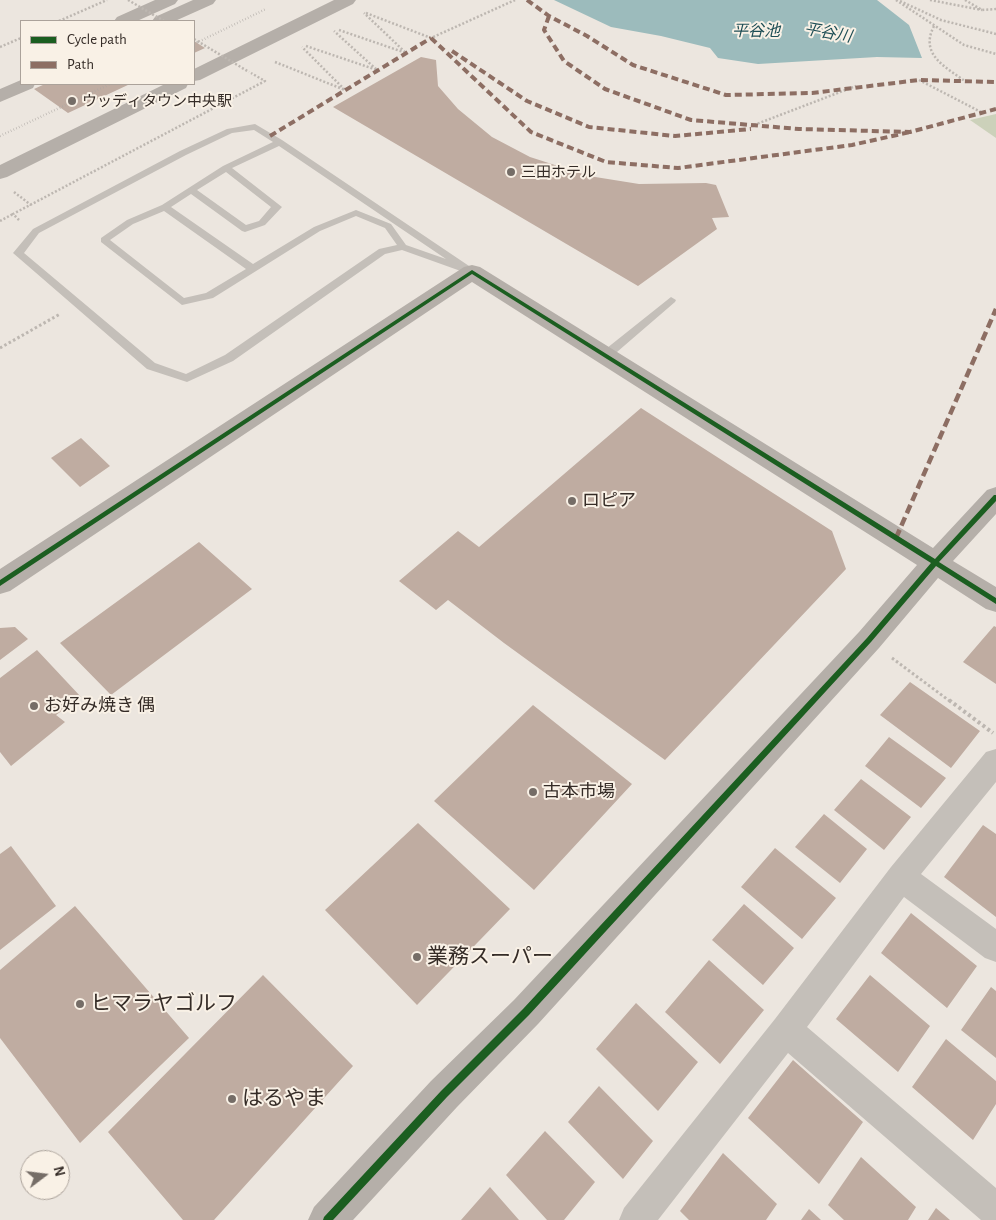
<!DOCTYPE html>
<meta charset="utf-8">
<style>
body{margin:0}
#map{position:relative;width:996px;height:1220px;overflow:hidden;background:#ece6df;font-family:"Alegreya Sans",sans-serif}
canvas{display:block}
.legend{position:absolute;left:20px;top:20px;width:175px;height:65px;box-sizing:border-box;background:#f9f1e6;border:1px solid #aba29a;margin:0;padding:6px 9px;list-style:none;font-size:15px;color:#352c27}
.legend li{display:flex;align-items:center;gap:10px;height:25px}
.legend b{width:25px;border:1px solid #aba29a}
.north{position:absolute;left:20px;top:1150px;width:50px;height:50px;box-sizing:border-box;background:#f9f1e6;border:1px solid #aba29a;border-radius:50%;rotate:75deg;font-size:14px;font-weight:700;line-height:20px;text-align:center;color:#352c27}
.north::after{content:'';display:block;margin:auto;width:18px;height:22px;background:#756d67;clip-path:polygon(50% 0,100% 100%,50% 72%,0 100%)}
</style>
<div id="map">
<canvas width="996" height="1220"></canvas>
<ul class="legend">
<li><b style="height:6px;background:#1b5e20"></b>Cycle path</li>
<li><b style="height:6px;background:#8d6e63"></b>Path</li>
</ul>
<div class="north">N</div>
</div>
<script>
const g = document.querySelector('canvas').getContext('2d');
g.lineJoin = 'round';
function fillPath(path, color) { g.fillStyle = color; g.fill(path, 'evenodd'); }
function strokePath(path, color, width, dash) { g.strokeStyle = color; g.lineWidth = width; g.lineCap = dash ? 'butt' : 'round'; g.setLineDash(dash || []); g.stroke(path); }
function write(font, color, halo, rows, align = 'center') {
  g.font = font + ' "Alegreya Sans","Noto Sans JP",sans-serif'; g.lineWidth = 4; g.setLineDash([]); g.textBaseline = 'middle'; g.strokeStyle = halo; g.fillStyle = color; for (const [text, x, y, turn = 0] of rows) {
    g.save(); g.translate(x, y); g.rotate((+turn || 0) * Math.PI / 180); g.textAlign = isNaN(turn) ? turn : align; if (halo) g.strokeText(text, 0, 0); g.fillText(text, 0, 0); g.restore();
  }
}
fillPath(new Path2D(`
 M996 114V138L970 120Z`), '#ccd1ba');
fillPath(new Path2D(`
 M554 0H877L909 25 922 58 877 57 758 64 718 58 710 48 661 36 611 27Z`), '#9cbbbc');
fillPath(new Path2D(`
 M194 41 205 48 194 53Z
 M421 57 436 60 438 86 458 109 492 137 530 157 589 176 639 184 706 183 716 185 729 217 712 218 717 229 638 286 333 107Z
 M45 84H130L68 113 34 89Z
 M641 408 832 531 846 569 665 760 504 643 448 600 436 610 399 581 458 531 479 547Z
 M81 438 110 466 80 487 51 458Z
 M199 542 252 589 111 695 60 643Z
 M994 626 996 627V684L963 662Z
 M15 627 28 639 0 660V628Z
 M37 650 81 697 56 715 65 722 11 766 0 752V678Z
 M910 682 980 731 951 768 880 715Z
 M533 705 632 784 534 890 434 801Z
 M889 737 946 778 921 808 865 766Z
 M861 779 911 817 884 850 834 810Z
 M824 814 867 849 840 883 795 847Z
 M418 823 510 909 417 1005 325 910Z
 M983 825 996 834V917L944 877Z
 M11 846 56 906 0 950V854Z
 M775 848 836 898 802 939 741 887Z
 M744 904 794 948 763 985 712 940Z
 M75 906 189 1038 80 1143 0 1038V970Z
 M911 913 977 966 947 1008 881 953Z
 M709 960 764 1010 720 1064 665 1012Z
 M263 975 353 1066 214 1220H183L108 1132Z
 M870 975 930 1026 898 1072 836 1019Z
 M991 987 996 991V1058L961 1030Z
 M636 1003 698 1062 658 1111 596 1049Z
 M946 1039 996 1081V1104L973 1140 912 1087Z
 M793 1060 863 1122 819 1184 748 1118Z
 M599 1086 653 1141 623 1179 568 1122Z
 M545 1131 595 1182 564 1220H547L506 1175Z
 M723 1153 777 1204 766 1220H689L680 1211Z
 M861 1157 916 1207 908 1220H844L828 1205Z
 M490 1187 519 1220H461Z
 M936 1208 950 1220H928Z
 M809 1209 821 1220H801Z`), '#bfaca1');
strokePath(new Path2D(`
 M896 0 964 45 996 54
 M930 0 982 10
 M965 0 982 10 996 9
 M900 1 941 20 996 34
 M366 13 431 38 515 0
 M59 21 107 0
 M934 26C919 55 946 67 966 82
 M339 30 406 53 364 13
 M306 46 377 70 334 31
 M0 47 21 38
 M275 62 345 90 302 47
 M919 80 981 112
 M754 125 856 86
 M14 192 31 205
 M19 220 13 214 265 81 251 73
 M0 221 13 214`), '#bdb7b1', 2.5, [2, 2]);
strokePath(new Path2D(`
 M0 348 60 314
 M892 658 951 702`), '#bdb7b1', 3, [2.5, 2.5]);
strokePath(new Path2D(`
 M949 700 993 733`), '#bdb7b1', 4, [3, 3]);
fillPath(new Path2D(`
 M255 124 282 140 475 270V274H469L402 250 385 254 233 361 187 382 147 369 13 253 33 229 180 151 227 129ZM254 130 273 142 223 166 162 205 127 220 101 238V242L182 305 213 298 320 231 356 216 385 228 397 245 379 249 225 355 186 374 155 363 24 253 39 233 186 155 232 133ZM279 146 446 259 406 245 391 224 356 210 314 227 253 264 171 207 191 194 242 231 245 232 265 225 282 207 232 168ZM226 172 271 207 259 221 246 225 197 190ZM164 211 246 269 206 293 184 298 110 240 133 224Z
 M671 297 676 300 675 302 610 358H602L601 355 602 352Z`), '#c4bfb9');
fillPath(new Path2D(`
 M996 749V782L921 874 996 929V962L985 958 904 897 807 1027 996 1188V1220H981L788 1053 658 1220H619L624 1208 775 1019 891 867 986 752Z`), '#c4bfb9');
fillPath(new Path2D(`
 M155 0H178L175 4 137 21H114L117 17Z
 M193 0H216L213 4 175 21H152L155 17Z
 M334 0H356L353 4 200 80 194 81V69Z
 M21 80V84H35L33 88 0 102V89Z
 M165 84H188L186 88 7 177 0 179V165Z
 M472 265 480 267 933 548 987 490 996 487V514L953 561 996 587V612L986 609 938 578 879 648 538 1024 457 1107 353 1220H308L314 1207 431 1081 514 1000 859 632 917 565 472 282 10 591 0 594V569L464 267Z`), '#b5afa9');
strokePath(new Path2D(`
 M194 44 266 9
 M0 136 110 84`), '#aca7a3', 2.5, [0.5, 2.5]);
strokePath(new Path2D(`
 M128 0 164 21
 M194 39 249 72`), '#bdb7b1', 2.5, [2, 2]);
strokePath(new Path2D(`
 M527 0 549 16 587 36 633 65 726 95 812 93 919 80 996 82
 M549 16 544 30 564 61 605 89 691 120 799 129 910 132 996 109
 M431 38 531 132 606 162 678 168 852 145 910 132
 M452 51 527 101 589 127 675 136 751 129
 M270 136 431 38`), '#8d6e63', 4, [7, 4]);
strokePath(new Path2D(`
 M896 538 996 309`), '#8d6e63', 4.5, [9, 4.5]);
fillPath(new Path2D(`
 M472 270 935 559 994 495H996V501L939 562 996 598V604L936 566 871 642 529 1015 447 1097 333 1220H323L324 1217 441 1091 523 1009 867 638 931 563 472 274 0 586V580Z`), '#1b5e20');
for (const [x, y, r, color] of [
 [72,101,5,"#756d67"],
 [511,172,5,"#756d67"],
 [572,501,5,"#756d67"],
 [34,706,5,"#756d67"],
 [533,792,5,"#756d67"],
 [417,957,5,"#756d67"],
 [80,1004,5,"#756d67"],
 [232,1099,5,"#756d67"]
]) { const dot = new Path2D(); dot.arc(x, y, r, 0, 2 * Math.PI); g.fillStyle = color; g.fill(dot); strokePath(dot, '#f9f1e6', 2); }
write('15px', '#352c27', '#f9f1e6', [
 ["ウッディタウン中央駅",82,101],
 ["三田ホテル",521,172]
], 'left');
write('italic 16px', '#1e4e55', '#f9f1e6', [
 ["平谷池",756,31],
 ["平谷川",828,33,10]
]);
write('18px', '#352c27', '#f9f1e6', [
 ["ロピア",582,501],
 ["お好み焼き 偶",44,706],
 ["古本市場",543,792]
], 'left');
write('21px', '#352c27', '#f9f1e6', [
 ["業務スーパー",427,957],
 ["ヒマラヤゴルフ",90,1004],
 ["はるやま",242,1099]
], 'left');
</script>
